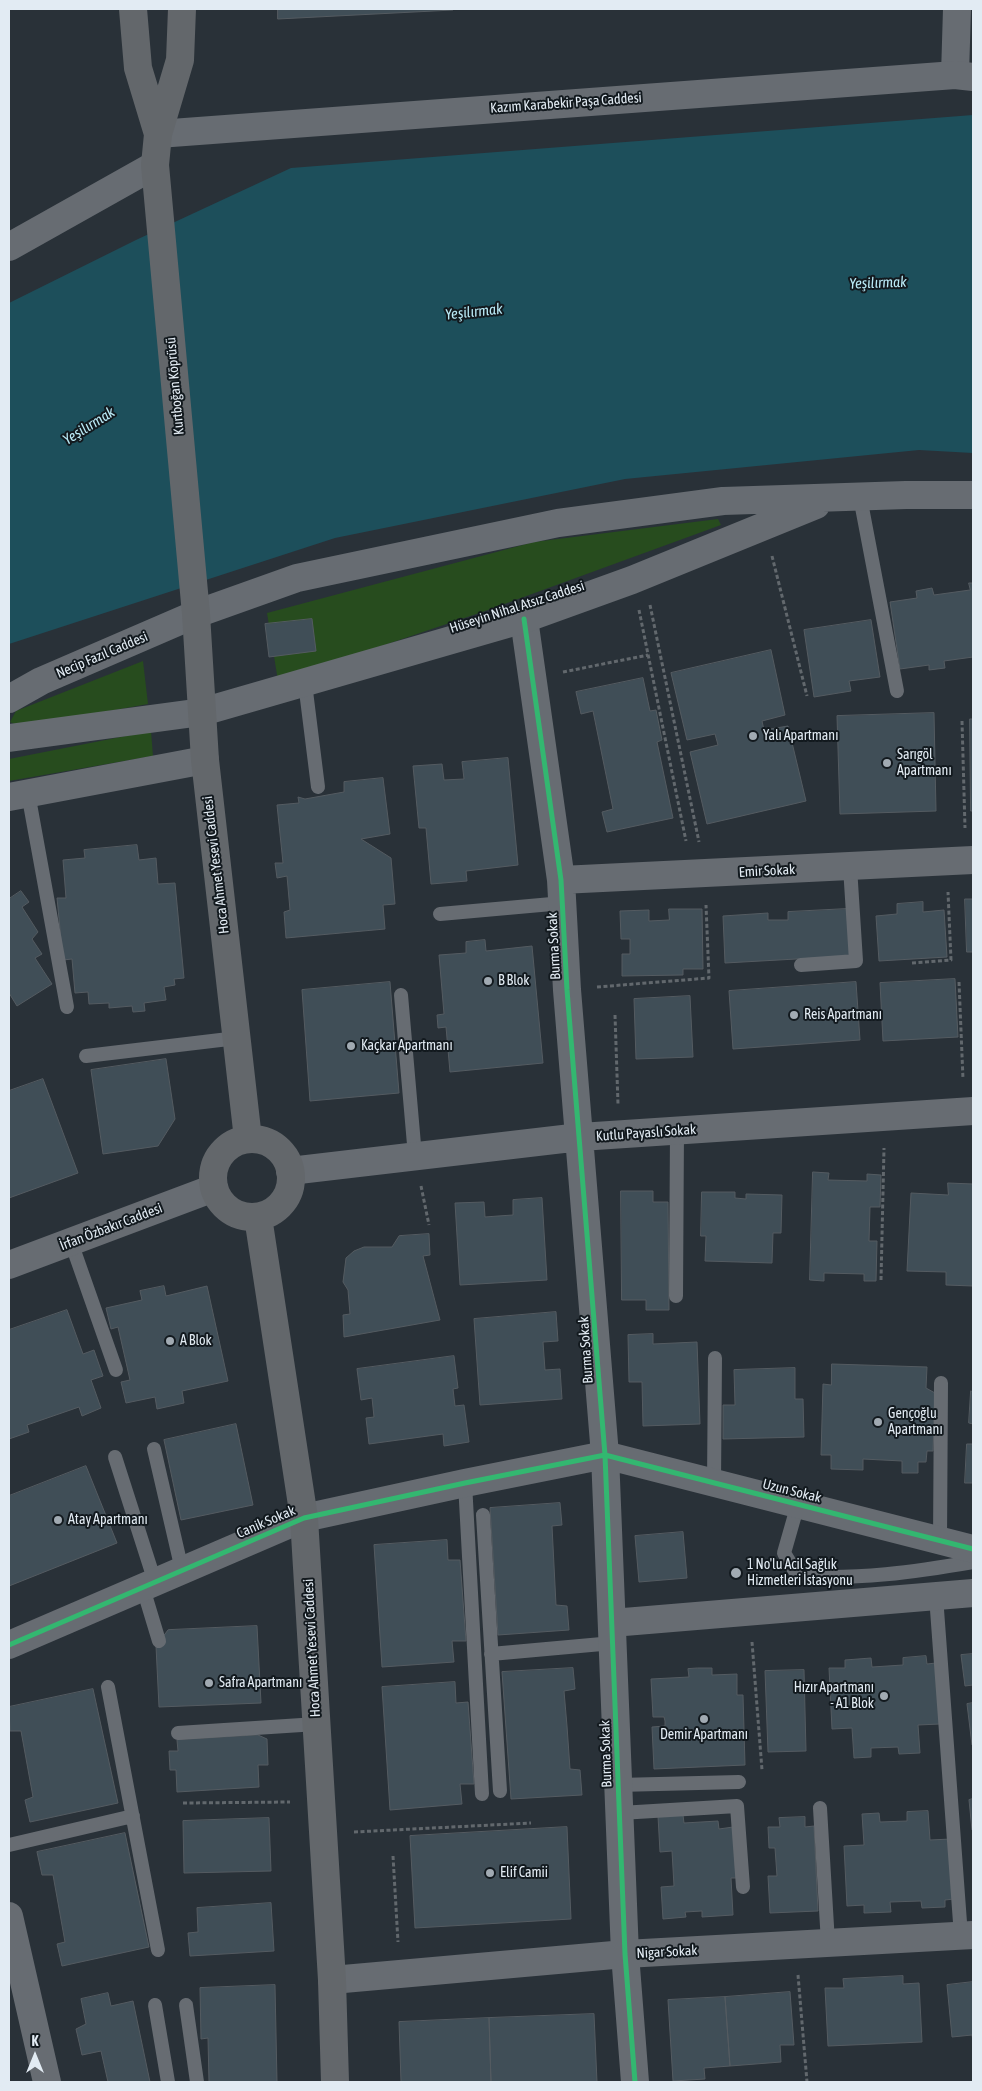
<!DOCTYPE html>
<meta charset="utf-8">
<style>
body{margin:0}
#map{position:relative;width:982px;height:2091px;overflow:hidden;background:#293138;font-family:"Asap Condensed",sans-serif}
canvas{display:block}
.frame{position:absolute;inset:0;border:10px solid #e2ebf3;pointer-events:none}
.north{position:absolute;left:10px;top:2031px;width:50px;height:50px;-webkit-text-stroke:4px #12191e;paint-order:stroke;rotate:0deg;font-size:14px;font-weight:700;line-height:20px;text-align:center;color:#e2ebf3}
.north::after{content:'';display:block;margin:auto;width:18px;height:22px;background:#e2ebf3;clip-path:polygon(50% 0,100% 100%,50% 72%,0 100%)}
</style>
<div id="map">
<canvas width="982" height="2091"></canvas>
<div class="frame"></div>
<div class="north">K</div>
</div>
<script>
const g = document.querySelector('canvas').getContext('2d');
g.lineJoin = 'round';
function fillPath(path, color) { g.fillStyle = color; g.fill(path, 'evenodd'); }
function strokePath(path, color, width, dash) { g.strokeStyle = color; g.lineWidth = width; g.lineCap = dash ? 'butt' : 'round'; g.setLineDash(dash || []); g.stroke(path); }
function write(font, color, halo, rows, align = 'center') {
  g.font = font + ' "Asap Condensed",sans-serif'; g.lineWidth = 4; g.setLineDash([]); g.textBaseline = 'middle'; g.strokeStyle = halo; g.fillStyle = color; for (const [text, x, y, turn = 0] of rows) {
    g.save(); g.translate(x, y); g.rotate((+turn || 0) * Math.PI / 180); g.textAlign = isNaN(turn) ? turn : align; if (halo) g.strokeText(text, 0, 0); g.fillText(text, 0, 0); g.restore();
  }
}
fillPath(new Path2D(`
 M718 519 721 525 488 610 278 681 267 613 534 542Z
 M143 661 148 704 21 727 10 722 16 711Z
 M151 731 153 756 9 781V759Z`), '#274c1e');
fillPath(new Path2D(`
 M973 115V453L919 450 625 479 335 538 9 644V303L136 240 291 168Z`), '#1d4f5b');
const building = new Path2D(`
 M278 9H453V10L278 19Z
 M969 583H973V657L944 661 945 668 929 670V665L900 669 890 602 917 598 916 591 932 588 934 595 970 590Z
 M312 619 316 651 269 657 265 624Z
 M871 620 880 677 849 681 851 691 814 697 804 630Z
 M771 650 785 715 762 721 764 730 788 726 806 801 707 824 690 752 718 745 715 734 687 740 671 673Z
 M643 678 650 711 656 710 662 740 657 742 673 818 607 832 602 812 613 809 593 711 581 714 576 692Z
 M934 713 936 811 840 814 837 716Z
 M970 719H973V811H971Z
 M508 758 518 865 466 871 467 881 431 884 426 828H419L413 766 442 764 444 780 464 779 462 762Z
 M383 778 390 834 361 839 391 858 395 904 383 905 385 929 286 938 284 912 290 910 287 876 277 878 275 863H283L277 805 299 803 298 797 305 799 344 792V782Z
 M137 845 139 860 156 858 158 884 175 883 184 978 174 979 175 985 164 987 166 1000 144 1003 145 1011 133 1012 132 1006 109 1008V1003L89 1004 88 992 75 993 72 959 63 960 57 898H66L63 860 85 858 84 850Z
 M21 891 29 902 22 907 38 932 32 939 42 954 35 958 52 984 17 1006 9 993V899Z
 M965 899H973V952H967Z
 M923 902V912L944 910 947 957 879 961 876 916 897 914V904Z
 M669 909H702L703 969H683V975L622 976V954H630V939H621L620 911 649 910V921L669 920Z
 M847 909 850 956 725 963 723 916 768 913V920H788V912Z
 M485 940 486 951 532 946 543 1063 450 1072 446 1027 438 1028 437 1015 444 1014 439 955 466 953V942Z
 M955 979 958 1037 883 1041 880 983Z
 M390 982 399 1093 310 1101 302 990Z
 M856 982 860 1040 733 1049 729 991Z
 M690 996 693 1057 636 1059 634 999Z
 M166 1059 175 1119 158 1146 103 1154 91 1070Z
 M43 1079 78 1173 9 1198V1091Z
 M813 1172 829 1173 828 1180 867 1181V1174L881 1175 880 1207H870L869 1241H877L876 1281H864V1274L824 1273V1281L810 1280Z
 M948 1183 973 1184V1286L946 1285V1272L907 1271 911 1193 948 1195Z
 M621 1191H653V1202H668L669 1310H646V1300H622Z
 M702 1192H735V1198L746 1199V1194L782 1195 781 1233H773L772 1263 705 1261 706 1236H701Z
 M542 1198 547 1280 460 1285 455 1203 484 1202 485 1217 498 1216 513 1215V1200Z
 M429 1234 430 1255 423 1256 440 1320 344 1337 343 1315 350 1314 348 1290 343 1282 346 1258 354 1251 364 1247H392L399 1236Z
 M164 1286 166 1296 207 1286 228 1381 182 1391 184 1403 157 1409 155 1397 126 1403 121 1382 130 1380 118 1327 111 1329 106 1308 142 1300 140 1291Z
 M67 1310 83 1354 94 1350 103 1376 91 1380 101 1408 82 1416 79 1407 27 1425 29 1432 9 1439V1330Z
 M556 1312 558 1341 543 1342 545 1370 560 1369 562 1399 480 1405 474 1319Z
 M653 1334V1344L697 1342 700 1424 643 1426 642 1382H629L628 1335Z
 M454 1356 458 1388 453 1389 455 1406 464 1405 469 1442 444 1446 443 1434 369 1444 366 1418 374 1417 372 1398 361 1400 357 1369Z
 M832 1364 927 1367 926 1388 935 1393 933 1451H927L926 1462H918V1473H902V1461L863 1459V1470L831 1469V1455H821L823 1384 831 1385Z
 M795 1368V1399H803L804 1437 723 1439V1405H735L734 1370Z
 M971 1391 973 1392V1424L969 1423Z
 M236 1424 253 1505 181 1520 164 1440Z
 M967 1444H973V1483H965Z
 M86 1466 117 1543 9 1586V1496Z
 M560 1503 562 1525 552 1526 556 1605 567 1606 569 1630 498 1635 490 1508Z
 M683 1532 687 1578 639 1582 635 1536Z
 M447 1540 448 1560H460L466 1641H452L454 1662 382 1667 374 1545Z
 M257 1626 261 1703 159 1707 156 1646 168 1630Z
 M973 1654V1685L965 1686 961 1655Z
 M926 1656 927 1664 936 1663 940 1724 918 1725 920 1753 899 1754 898 1747 871 1748V1757L854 1758 852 1728 832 1729 829 1668H845V1660L871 1658 872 1667 903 1665V1658Z
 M573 1668 575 1689 564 1691 567 1726 570 1769 580 1770 582 1795 511 1799 502 1672Z
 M698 1668H712V1675L737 1674V1695H743L745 1765 654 1769 652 1727 665 1726V1721L664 1717H653L651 1679 689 1677 688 1669Z
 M804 1670 806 1751 768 1752 765 1671Z
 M455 1682 456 1703 468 1702 474 1784H460L462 1804 390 1810 382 1687Z
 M93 1689 118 1803 30 1822 25 1800 33 1797 21 1731H10L9 1707Z
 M973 1703V1745H972L967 1704Z
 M258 1735 267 1739 268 1765H258L259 1787 177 1792 176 1770H170L169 1751H178L177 1740Z
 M973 1799V1830H972L969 1800Z
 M928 1811 930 1840 951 1839 954 1899 945 1900V1907L922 1908 921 1901 890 1902 891 1912 864 1913V1905L847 1906 844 1846 864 1845 862 1814 879 1813 880 1822 907 1821V1812Z
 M683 1815 684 1823 718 1821 719 1829 733 1827 736 1878H731L733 1915 702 1917V1911L685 1912 686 1917 663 1919 661 1887 674 1886 672 1851 660 1852 658 1816Z
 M805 1817V1827L814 1826 818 1911 770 1913 768 1876H777L775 1848H769L768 1827H780L779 1818Z
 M269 1818 271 1871 184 1873 183 1821Z
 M567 1827 571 1919 415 1928 410 1836Z
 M125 1833 149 1947 62 1966 57 1944 65 1942 53 1875H42L37 1852Z
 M271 1903 274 1951 190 1956 188 1933 198 1932 197 1908Z
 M903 1976V1984L919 1983 922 2042 828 2046 825 1988H844L843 1979Z
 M973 1982V2041L972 2035 952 2037 947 1985Z
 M275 1985 277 2082H209L208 2038 201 2039 200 1988Z
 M790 1992 794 2045H780L781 2062 730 2066 725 1997Z
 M108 1993 111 2006 133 2001 150 2082H108L101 2051 82 2055 76 2029 86 2024 81 1999Z
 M725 1997 730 2066 704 2068 705 2079 673 2081 668 2000Z
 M594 2014 597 2082H491L489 2018Z
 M489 2018 491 2082H401L399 2022Z`);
fillPath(building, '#404e57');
strokePath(building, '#545b61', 1);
strokePath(new Path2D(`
 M772 556 807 696
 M650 605 699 842
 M639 610 686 841
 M563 672 648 655
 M962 721 965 828
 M912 963 951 960 948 892
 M959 982 963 1079
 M597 987 709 978 706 905
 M615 1015 618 1104
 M421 1186 429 1225
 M881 1280 884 1148
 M752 1642 762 1770
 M183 1803 290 1802
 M354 1832 531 1823
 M393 1856 398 1942
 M798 1975 807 2082`), '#62686d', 3, [4, 2.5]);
strokePath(new Path2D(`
 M860 497 897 691
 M305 683 318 787
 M28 793 67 1007
 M440 914 563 903
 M801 965 856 961 850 867
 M401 995 415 1156
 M86 1056 237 1038
 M71 1242 116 1370
 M676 1296 677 1131
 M154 1449 182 1570
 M115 1457 155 1582
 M465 1483 482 1794
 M714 1483 715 1358
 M798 1504 784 1553 798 1576C857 1580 915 1572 973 1562
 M483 1515 500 1791
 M940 1541 941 1383
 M143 1588 159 1641
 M936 1596 961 1936
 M491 1654 613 1643
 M108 1687 158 1950
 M178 1733 317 1724
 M618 1785 739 1782
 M820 1808 828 1943
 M620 1813 737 1806 743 1887
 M9 1845 133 1816
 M155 2005 168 2082
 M186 2005 197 2082`), '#676c72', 14);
strokePath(new Path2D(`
 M955 75 957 9
 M524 619 561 880 567 990 605 1455 625 1954 635 2082
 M561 880 973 860
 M290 1171 580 1137 973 1111
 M9 1265 214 1188
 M612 1623 973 1593
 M9 1645 304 1518 465 1483 605 1455 973 1549
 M9 1916 47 2082
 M332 1980 625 1954 973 1935`), '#676c72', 28);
strokePath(new Path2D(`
 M158 134 955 75 973 77
 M9 247 155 165
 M9 699 41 681 196 614 297 578 558 523 723 501 906 495H973
 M9 738 202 712 524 619 632 580 816 505
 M9 797 205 760`), '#676c72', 28);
strokePath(new Path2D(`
 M133 9 138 68 158 134
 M182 9 180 60 158 134 155 165 196 614 205 760 248 1139
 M213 1178a39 39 0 1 1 78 0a39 39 0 1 1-78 0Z
 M258 1217 304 1518 332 1980 335 2082`), '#63676b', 28);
strokePath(new Path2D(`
 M524 619 561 880 567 990 605 1455 625 1954 635 2082
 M9 1645 304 1518 465 1483 605 1455 973 1549`), '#33b770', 5);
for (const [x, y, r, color] of [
 [753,736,5,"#a1aab2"],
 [887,763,5,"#a1aab2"],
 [488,981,5,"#a1aab2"],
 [794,1015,5,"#a1aab2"],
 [351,1046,5,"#a1aab2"],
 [170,1341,5,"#a1aab2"],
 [878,1422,5,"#a1aab2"],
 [58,1520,5,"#a1aab2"],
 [736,1573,6,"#a1aab2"],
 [209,1683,5,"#a1aab2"],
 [884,1696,5,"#a1aab2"],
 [704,1719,5,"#a1aab2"],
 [490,1873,5,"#a1aab2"]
]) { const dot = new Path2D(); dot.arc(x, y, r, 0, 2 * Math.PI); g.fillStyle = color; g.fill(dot); strokePath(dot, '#12191e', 2); }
write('14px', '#e2ebf3', '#12191e', [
 ["Kazım Karabekir Paşa Caddesi",566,103,-4],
 ["Kurtboğan Köprüsü",175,386,-95],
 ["Hüseyin Nihal Atsız Caddesi",517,607,-18],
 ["Necip Fazıl Caddesi",102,655,-23],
 ["Hoca Ahmet Yesevi Caddesi",216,865,-97],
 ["Emir Sokak",767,871,-3],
 ["Burma Sokak",554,946,-93],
 ["Kutlu Payaslı Sokak",646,1133,-4],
 ["İrfan Özbakır Caddesi",111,1227,-21],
 ["Burma Sokak",586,1350,-94],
 ["Uzun Sokak",792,1491,14],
 ["Canik Sokak",266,1522,-23],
 ["Hoca Ahmet Yesevi Caddesi",312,1648,-93],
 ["Burma Sokak",606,1754,-92],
 ["Nigar Sokak",667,1952,-3]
]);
write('14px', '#e2ebf3', '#12191e', [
 ["Yalı Apartmanı",763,736],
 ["Sarıgöl",897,755],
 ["Apartmanı",897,771],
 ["B Blok",498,981],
 ["Reis Apartmanı",804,1015],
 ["Kaçkar Apartmanı",361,1046],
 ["A Blok",180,1341],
 ["Gençoğlu",888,1414],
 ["Apartmanı",888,1430],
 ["Atay Apartmanı",68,1520],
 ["1 No'lu Acil Sağlık",747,1565],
 ["Hizmetleri İstasyonu",747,1581],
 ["Safra Apartmanı",219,1683],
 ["Hızır Apartmanı",874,1688,"right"],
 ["- A1 Blok",874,1704,"right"],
 ["Demir Apartmanı",704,1735,"center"],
 ["Elif Camii",500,1873]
], 'left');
write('italic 15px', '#baeaf6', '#12191e', [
 ["Yeşilırmak",878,283,-2],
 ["Yeşilırmak",474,312,-6],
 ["Yeşilırmak",89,426,-32]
]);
</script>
